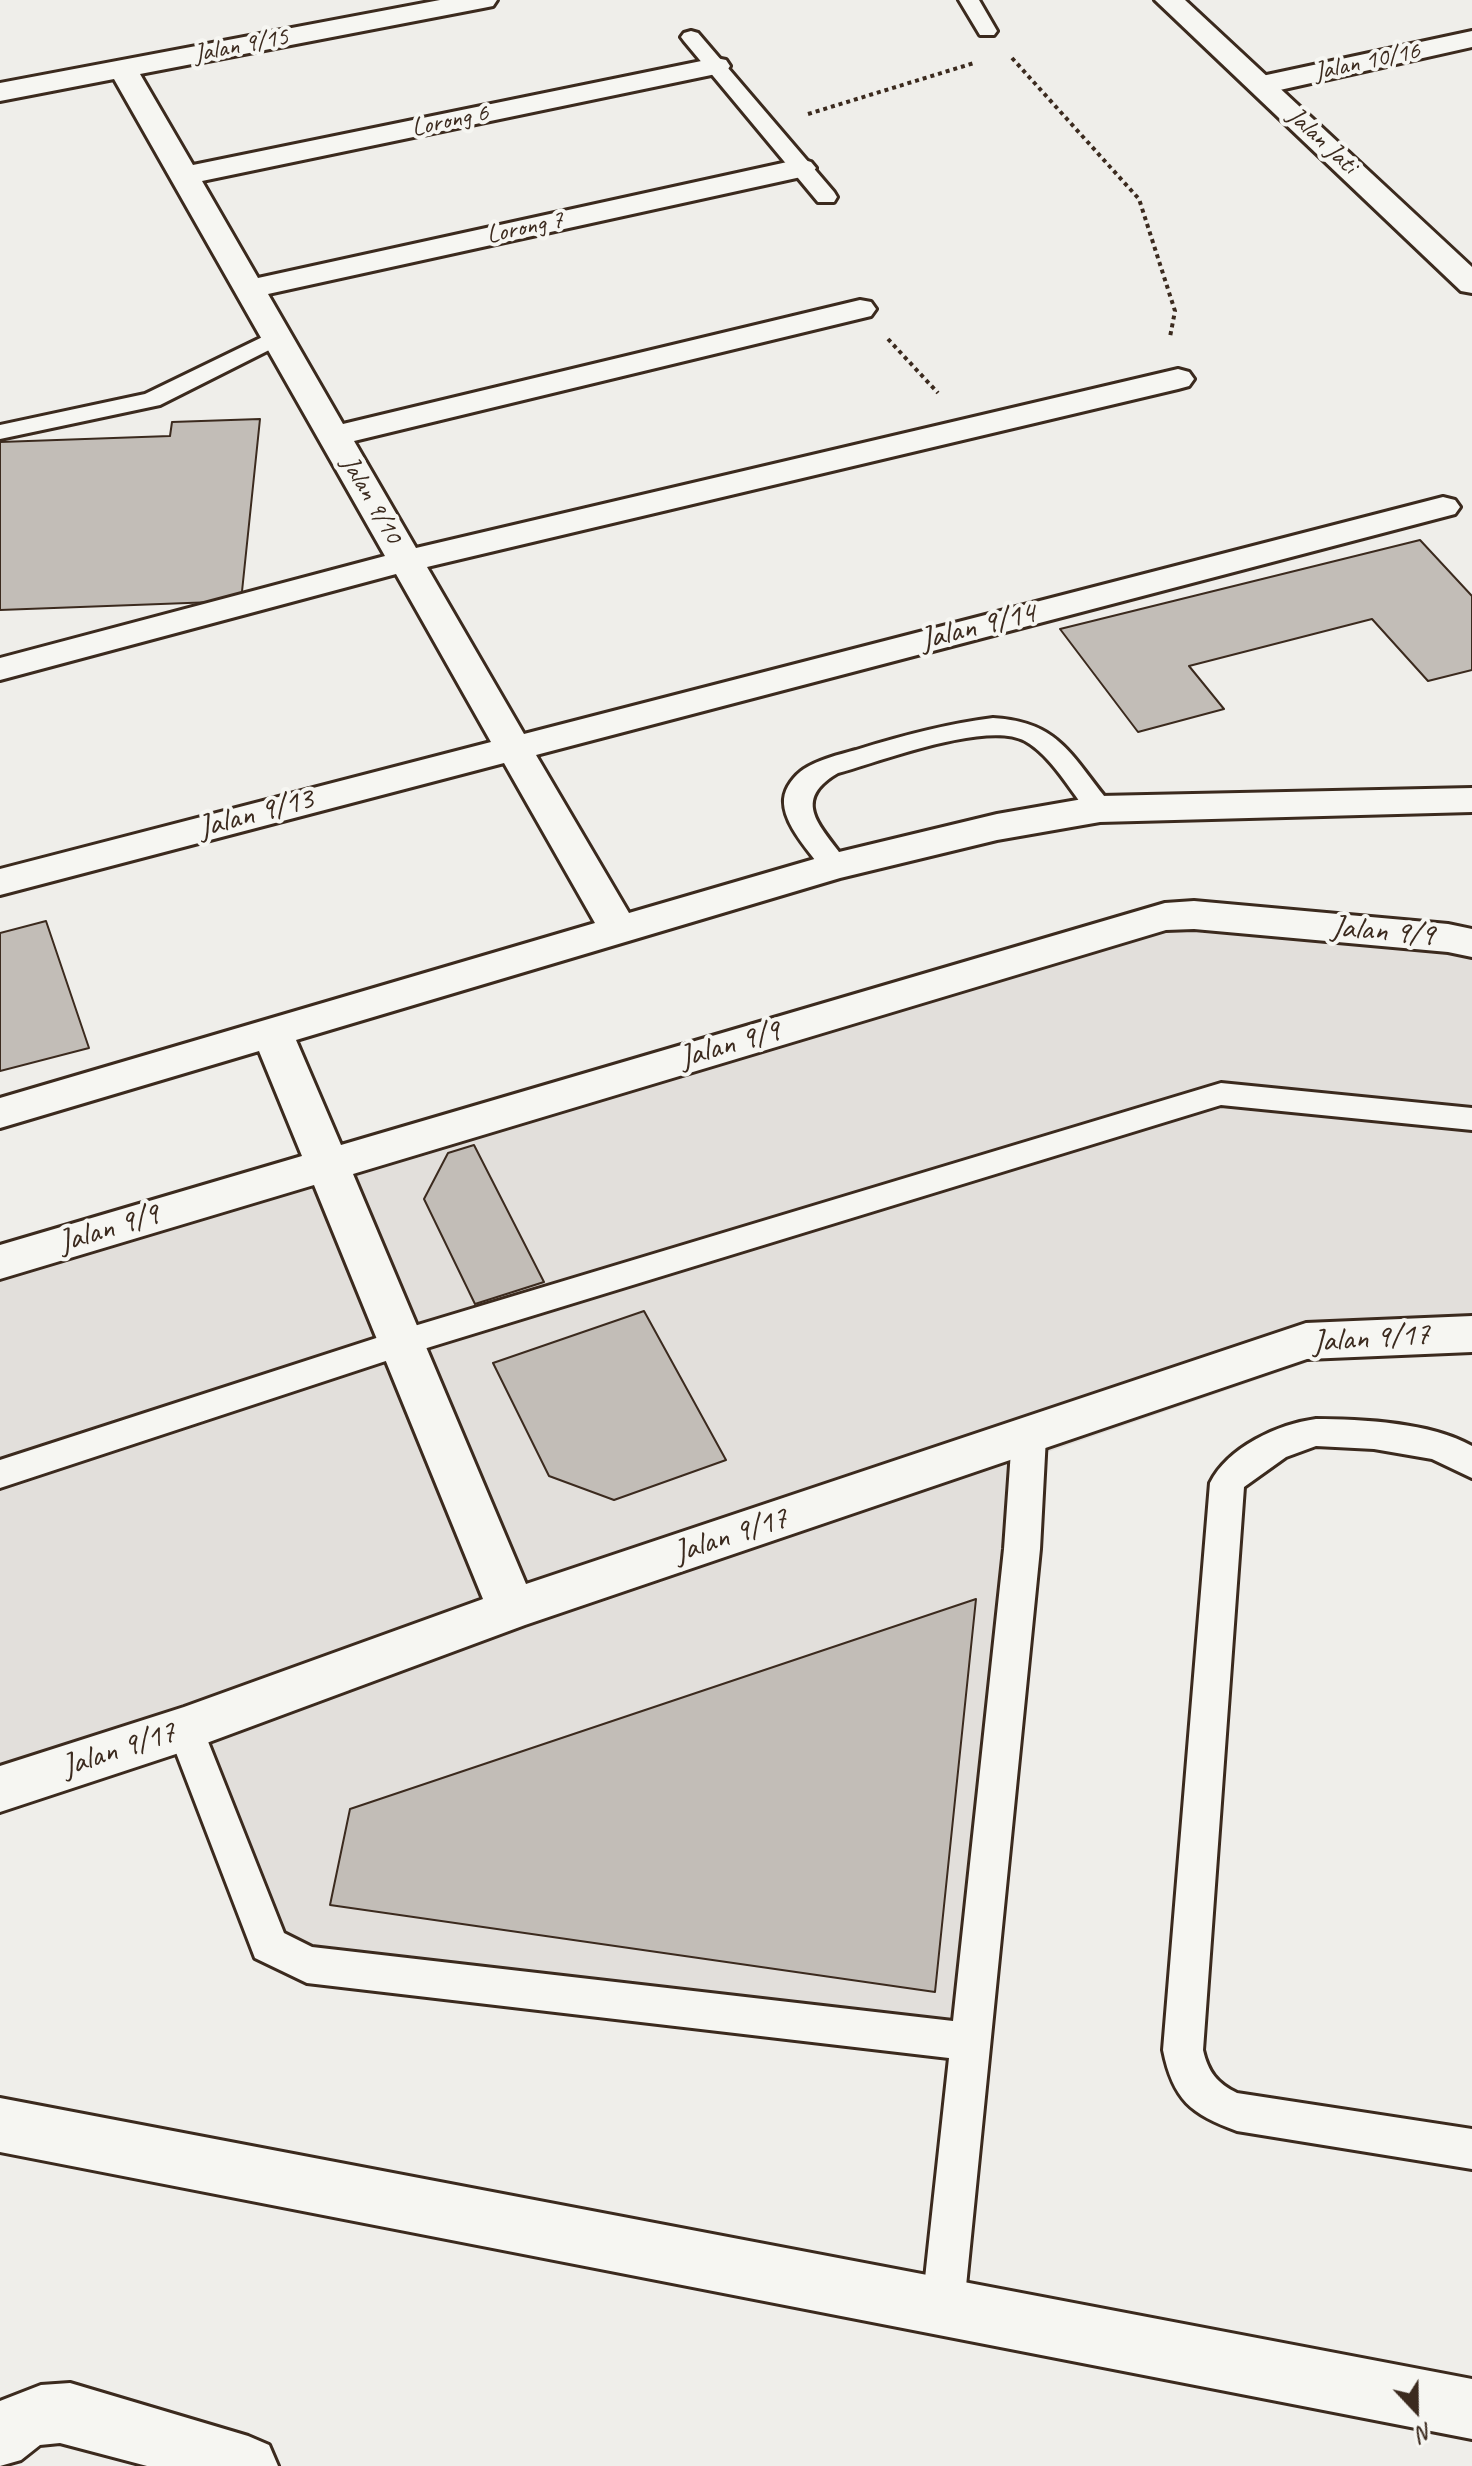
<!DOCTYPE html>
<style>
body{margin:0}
#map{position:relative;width:1472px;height:2466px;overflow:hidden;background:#efeeea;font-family:Caveat,sans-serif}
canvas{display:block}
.north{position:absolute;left:1376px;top:2370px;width:80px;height:80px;-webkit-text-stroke:6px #f6f6f2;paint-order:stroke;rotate:158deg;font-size:22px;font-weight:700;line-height:32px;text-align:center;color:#3b2a1e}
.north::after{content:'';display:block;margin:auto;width:28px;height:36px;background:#3b2a1e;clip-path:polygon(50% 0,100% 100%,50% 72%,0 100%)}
</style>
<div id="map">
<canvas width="1472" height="2466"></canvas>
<div class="north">N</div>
</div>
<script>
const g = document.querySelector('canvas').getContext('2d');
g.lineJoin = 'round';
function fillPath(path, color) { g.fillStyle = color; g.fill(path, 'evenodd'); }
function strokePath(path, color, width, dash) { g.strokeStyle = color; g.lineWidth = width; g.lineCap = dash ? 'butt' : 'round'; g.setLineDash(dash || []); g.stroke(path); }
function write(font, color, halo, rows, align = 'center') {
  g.font = font + ' Caveat,sans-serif'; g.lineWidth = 8; g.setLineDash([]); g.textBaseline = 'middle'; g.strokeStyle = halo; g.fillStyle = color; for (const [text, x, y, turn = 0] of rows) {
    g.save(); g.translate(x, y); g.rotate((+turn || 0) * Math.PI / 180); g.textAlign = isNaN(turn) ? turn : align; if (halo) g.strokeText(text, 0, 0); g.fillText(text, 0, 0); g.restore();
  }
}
fillPath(new Path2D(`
 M1172 900 1462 925 1472 929V1354L1320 1358 1013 1464 955 2056 299 1978 254 1960 176 1755 0 1813V1245Z`), '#e2dfdb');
const building = new Path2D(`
 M260 419 241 601 0 610V442L170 436 172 422Z
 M1420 540 1472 596V670L1428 681 1372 619 1189 666 1224 709 1138 732 1060 629Z
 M46 921 89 1048 0 1071V933Z
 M474 1145 544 1282 475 1304 424 1199 448 1153Z
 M644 1311 726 1460 614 1500 549 1476 493 1363Z
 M976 1599 935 1992 330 1905 350 1809Z`);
fillPath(building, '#c2bdb7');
strokePath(building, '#3b2a1e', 2);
const lane = new Path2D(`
 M959 0H979L997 31 994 35H980Z
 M691 31 698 33 834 192 837 197 834 202H818L684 41 681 37 684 33Z
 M277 330 285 332 289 337 285 342 160 405 0 439V425L145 394Z
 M993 718C1060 722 1071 756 1110 803L1114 809 1110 815 1100 818 1090 815C1071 792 1052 756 1025 741 987 720 879 762 838 773 786 803 827 831 849 866L845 873 835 876 825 873C811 853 782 824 784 799 785 787 795 775 804 769 820 759 838 755 856 750 901 736 946 724 993 718Z
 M1221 1083 1472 1108V1130L1221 1105 404 1355 0 1488V1460L401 1330Z
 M1316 1419C1362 1419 1432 1423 1472 1446V1478L1432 1459 1374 1449 1316 1446 1286 1457 1244 1487 1203 2050C1208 2072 1217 2083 1237 2093L1472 2129V2169L1237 2131C1191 2114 1173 2100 1163 2050L1210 1483C1228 1447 1278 1424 1316 1419Z
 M1029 1423 1041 1427 1046 1437 1040 1549 964 2306 958 2321 943 2327 928 2321 922 2306 949 2058 307 1983 255 1958 167 1729 172 1718 185 1713 198 1718 203 1729 284 1933 312 1947 953 2021 1004 1549 1012 1437 1017 1427Z`);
const street = new Path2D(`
 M440 0H497L493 6 483 8 140 74 193 165 716 58 726 60 730 66 726 72 716 74 202 181 258 278 801 159 811 162 816 168 811 174 801 177 268 294 343 424 860 300 871 302 876 309 871 316 354 441 416 548 1178 369 1189 372 1194 379 1189 386 1178 389 427 567 524 734 1443 497 1455 500 1460 507 1455 514 536 755 629 913 835 853 997 814 1100 796 1472 788V812L1100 822 997 840 840 878 296 1040 341 1145 1165 903 1194 901 1448 924 1472 929V957L1448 952 1194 929 1166 930 353 1174 526 1584 1306 1323 1472 1316V1352L1307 1359 525 1625 185 1751 0 1812V1766L184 1707 483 1599 314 1185 0 1279V1245L302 1156 259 1051 0 1128V1098L595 923 504 763 0 895V869L491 742 396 574 0 680V658L385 556 114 79 0 101V83Z
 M1472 31V47L1262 94 1252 91 1248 85 1252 79 1262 76Z
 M0 2098 1472 2379V2439L0 2152Z
 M70 2383 248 2436 269 2445 278 2466H147L60 2443 40 2445 21 2460 0 2466V2401L41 2385Z`);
const secondary = new Path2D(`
 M1155 0H1185L1472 267V293L1461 291Z`);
strokePath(lane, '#3b2a1e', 6);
strokePath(street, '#3b2a1e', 6);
strokePath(secondary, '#3b2a1e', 6);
strokePath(new Path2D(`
 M1012 58 1139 199 1175 311 1170 337
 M808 114 974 63
 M888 339 938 393`), '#3b2a1e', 4, [4, 4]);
fillPath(lane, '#f6f6f2');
fillPath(street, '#f6f6f2');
fillPath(secondary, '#f6f6f2');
write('26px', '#3b2a1e', '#f6f6f2', [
 ["Jalan 9/15",241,46,-11],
 ["Jalan 10/16",1367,62,-12],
 ["Lorong 6",450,121,-12],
 ["Jalan Jati",1322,141,43],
 ["Lorong 7",525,228,-12],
 ["Jalan 9/10",371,500,60]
]);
write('32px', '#3b2a1e', '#f6f6f2', [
 ["Jalan 9/14",978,627,-14],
 ["Jalan 9/13",256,814,-15],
 ["Jalan 9/9",1383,932,5],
 ["Jalan 9/9",730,1045,-16],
 ["Jalan 9/9",109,1229,-17],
 ["Jalan 9/17",1371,1339,-4],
 ["Jalan 9/17",731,1536,-18],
 ["Jalan 9/17",119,1750,-18]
]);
</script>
